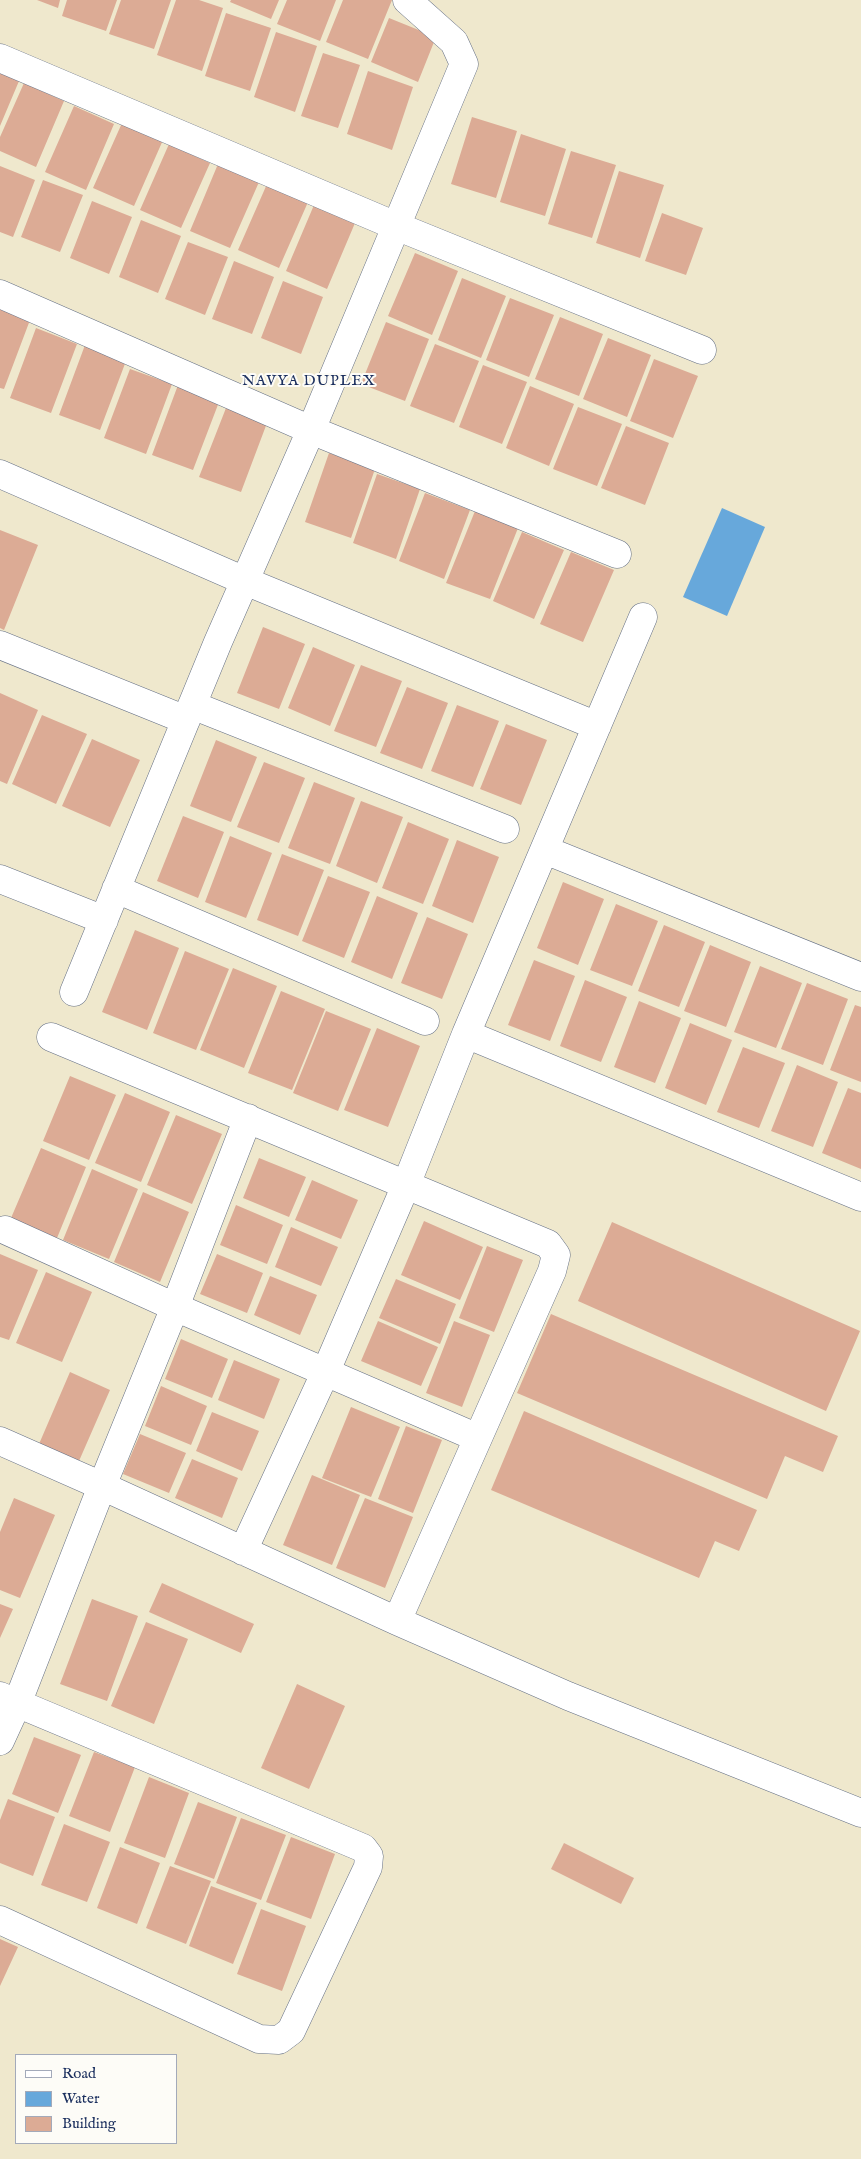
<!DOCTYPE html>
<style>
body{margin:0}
#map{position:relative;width:861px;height:2159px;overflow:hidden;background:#efe8cd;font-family:"IM FELL English",serif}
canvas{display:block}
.legend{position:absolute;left:15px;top:2054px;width:162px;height:90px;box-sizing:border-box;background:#fdfcf7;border:1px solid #a3aaba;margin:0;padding:6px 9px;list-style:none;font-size:15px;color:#1b2f5e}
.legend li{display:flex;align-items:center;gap:10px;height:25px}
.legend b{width:25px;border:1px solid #a3aaba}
</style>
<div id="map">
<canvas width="861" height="2159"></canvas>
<ul class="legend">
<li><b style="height:6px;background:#fff"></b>Road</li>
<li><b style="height:14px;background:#67a8db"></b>Water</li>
<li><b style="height:14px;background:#dcab95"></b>Building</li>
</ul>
</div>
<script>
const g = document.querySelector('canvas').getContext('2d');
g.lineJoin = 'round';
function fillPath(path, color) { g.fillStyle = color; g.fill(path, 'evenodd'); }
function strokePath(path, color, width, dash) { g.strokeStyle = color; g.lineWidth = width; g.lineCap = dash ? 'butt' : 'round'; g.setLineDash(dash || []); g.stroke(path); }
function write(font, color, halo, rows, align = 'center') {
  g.font = font + ' "IM FELL English",serif'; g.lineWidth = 4; g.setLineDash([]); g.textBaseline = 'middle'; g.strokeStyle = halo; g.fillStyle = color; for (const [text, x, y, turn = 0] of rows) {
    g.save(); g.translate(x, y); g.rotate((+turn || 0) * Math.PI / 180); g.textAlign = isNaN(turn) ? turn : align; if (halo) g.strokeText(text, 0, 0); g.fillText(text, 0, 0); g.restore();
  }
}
fillPath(new Path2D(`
 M722 508 765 527 727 616 683 597Z`), '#67a8db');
fillPath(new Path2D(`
 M37 0H60L58 8Z
 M67 0H117L106 31 62 16Z
 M121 0H171L154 49 109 34Z
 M176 0H199L223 8 202 71 157 55Z
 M231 0H279L271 19 230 2Z
 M287 0H336L320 41 277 24Z
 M343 0H392L368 59 326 42Z
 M226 13 271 28 250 91 205 76Z
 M389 18 436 37 418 82 371 62Z
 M276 32 317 46 295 112 254 97Z
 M323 53 360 65 338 128 301 116Z
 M368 71 413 87 392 150 347 134Z
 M0 73 19 81 0 126Z
 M24 83 64 101 36 167 0 151V137Z
 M74 106 114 124 86 190 45 172Z
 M472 117 517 131 496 198 451 184Z
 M122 123 163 140 134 206 93 188Z
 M521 134 566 149 545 216 500 202Z
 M169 144 210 163 181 228 140 210Z
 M571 151 616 165 592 238 548 224Z
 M218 164 259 182 230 248 190 231Z
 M0 166 35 180 13 237 0 232Z
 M619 171 664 185 640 258 596 243Z
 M43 180 83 195 60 252 21 237Z
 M267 184 308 202 279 268 238 250Z
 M92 201 132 217 109 274 70 258Z
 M314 205 355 223 327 289 286 271Z
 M662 213 703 228 686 275 645 261Z
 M141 220 181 236 158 293 119 277Z
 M188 242 228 257 205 315 165 299Z
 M415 253 458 271 432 335 388 316Z
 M234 261 274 277 252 334 212 319Z
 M462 278 506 296 481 358 438 340Z
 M283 281 323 297 301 354 261 338Z
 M510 298 554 315 529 377 486 360Z
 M0 309 30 320 4 389 0 388Z
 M560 317 603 334 579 396 535 379Z
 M386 322 429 339 405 401 361 384Z
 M36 328 77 344 51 413 10 398Z
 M608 338 651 355 627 417 583 399Z
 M435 344 479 361 454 423 410 406Z
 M85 345 126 361 100 430 59 415Z
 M654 359 698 376 673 438 630 421Z
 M483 365 527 382 502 444 459 427Z
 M130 369 172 384 146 454 104 438Z
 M178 385 219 402 193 470 152 455Z
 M530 386 574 404 549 466 506 448Z
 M578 407 622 424 597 486 553 469Z
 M226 408 267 423 241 492 199 477Z
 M626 426 669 443 645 505 601 488Z
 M329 453 375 469 351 538 305 522Z
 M377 474 420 489 396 559 353 543Z
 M425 493 470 510 444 579 399 561Z
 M475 511 518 528 490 599 446 583Z
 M0 530 38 545 4 630 0 628Z
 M522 532 564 550 534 619 493 601Z
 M571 552 614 570 583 642 540 624Z
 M263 627 305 644 279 709 237 693Z
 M313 647 355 665 330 726 288 708Z
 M361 665 402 681 376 747 334 731Z
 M407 687 448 703 422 769 380 753Z
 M0 693 38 710 7 784 0 781Z
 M457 705 499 721 473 787 431 771Z
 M42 715 87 734 56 804 12 784Z
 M506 724 547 740 521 805 480 789Z
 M92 739 140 760 110 827 62 806Z
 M216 740 257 757 231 822 190 806Z
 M264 762 305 778 279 843 237 827Z
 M314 782 355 798 330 864 288 848Z
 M361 801 403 817 377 883 336 866Z
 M183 816 224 832 198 898 157 881Z
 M408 822 449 839 423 904 382 888Z
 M230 836 272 853 246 918 205 902Z
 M457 840 499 857 473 923 432 906Z
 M282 854 324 870 298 936 257 920Z
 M328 876 370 892 344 958 302 941Z
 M563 882 604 899 578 965 537 948Z
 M377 896 418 913 392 979 351 962Z
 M616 904 658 921 632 986 590 970Z
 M427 917 468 934 442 999 401 983Z
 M664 925 705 942 679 1007 638 991Z
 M135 930 179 948 147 1030 102 1012Z
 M710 945 751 962 726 1027 684 1011Z
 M185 951 229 969 196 1050 153 1033Z
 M534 960 575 976 550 1041 508 1025Z
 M760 966 802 983 776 1048 734 1032Z
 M233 968 277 986 244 1068 200 1050Z
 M585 980 627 997 601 1062 560 1046Z
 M807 983 848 999 823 1065 781 1049Z
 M281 991 325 1009 292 1090 248 1073Z
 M639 1001 681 1018 655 1083 614 1067Z
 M855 1005 861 1007V1082L830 1070Z
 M326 1011 371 1029 338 1111 293 1093Z
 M690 1023 732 1040 706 1105 665 1088Z
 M377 1028 420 1046 388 1127 344 1110Z
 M743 1047 785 1063 759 1128 717 1112Z
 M797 1065 838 1082 813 1147 771 1131Z
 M70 1076 116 1095 89 1160 43 1141Z
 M848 1088 861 1093V1169L822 1153Z
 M125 1093 170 1112 141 1182 95 1163Z
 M176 1115 222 1134 192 1204 147 1185Z
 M41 1148 86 1167 57 1238 11 1218Z
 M259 1158 306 1177 289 1217 243 1198Z
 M92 1169 138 1189 109 1259 63 1240Z
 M312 1180 358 1200 341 1239 295 1220Z
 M143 1192 189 1212 160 1282 114 1262Z
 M236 1205 283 1225 267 1264 220 1245Z
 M424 1221 483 1247 460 1300 401 1275Z
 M612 1222 860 1331 826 1411 578 1301Z
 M291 1227 338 1247 321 1286 275 1267Z
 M487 1246 523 1260 494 1332 459 1318Z
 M0 1254 38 1270 9 1340 0 1337Z
 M217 1254 263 1273 247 1313 200 1294Z
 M46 1272 92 1292 62 1362 16 1343Z
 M270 1276 317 1295 300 1335 254 1315Z
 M396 1279 456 1304 440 1344 379 1318Z
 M551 1314 838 1436 823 1472 785 1456 767 1499 517 1393Z
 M378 1321 438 1347 421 1386 361 1361Z
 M454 1321 490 1335 462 1407 426 1393Z
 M181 1339 228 1359 212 1398 165 1379Z
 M234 1360 280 1379 264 1419 218 1400Z
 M70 1372 110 1390 79 1461 39 1444Z
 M161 1386 207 1406 191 1445 145 1426Z
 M351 1407 400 1427 371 1497 322 1478Z
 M524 1411 757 1510 739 1551 715 1541 699 1578 491 1490Z
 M212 1412 259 1431 242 1471 196 1451Z
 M406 1426 442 1440 413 1513 378 1499Z
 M140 1434 186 1453 169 1493 123 1474Z
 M192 1459 238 1478 222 1518 175 1498Z
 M312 1475 360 1495 332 1565 283 1545Z
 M14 1498 55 1515 20 1598 0 1590V1532Z
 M365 1498 413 1517 385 1588 336 1568Z
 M162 1583 254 1624 241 1653 149 1612Z
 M92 1599 138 1616 107 1701 60 1684Z
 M0 1604 13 1609 0 1638Z
 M146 1622 188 1639 154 1724 111 1706Z
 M297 1684 345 1706 309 1789 261 1768Z
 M34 1737 81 1755 58 1813 12 1794Z
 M94 1752 135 1767 110 1832 69 1816Z
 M149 1777 189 1793 165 1858 124 1843Z
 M8 1799 55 1817 33 1876 0 1863V1820Z
 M198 1802 237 1817 214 1879 174 1864Z
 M241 1818 286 1835 261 1900 216 1883Z
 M64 1824 110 1842 87 1902 41 1885Z
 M291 1837 335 1854 311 1919 266 1902Z
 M564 1843 634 1878 621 1904 551 1869Z
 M120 1847 160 1863 137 1924 97 1908Z
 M170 1866 211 1881 186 1944 146 1928Z
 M211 1886 257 1903 233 1964 189 1946Z
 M261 1909 306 1926 282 1991 237 1974Z
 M0 1939 18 1947 0 1986Z`), '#dcab95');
const street = new Path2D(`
 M0 58 396 226 702 350
 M0 294 311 430 617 554
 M0 474 245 581 597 726
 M0 645 186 720
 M192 705 505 829
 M545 850 861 977
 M0 879 104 920
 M116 889 425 1021
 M74 992 218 642 311 430 464 64 454 42 407 0
 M466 1034 861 1197
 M51 1037 548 1244 556 1255 552 1271 397 1621
 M5 1230 175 1307 478 1438
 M0 1441 102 1486 175 1307 248 1118
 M243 1551 326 1371 406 1185 466 1034 643 617
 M0 1741 17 1704 102 1486 397 1621 568 1696 861 1813
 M0 1920 259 2039 279 2040 291 2031 368 1867 369 1856 363 1848 0 1696`);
strokePath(street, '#657085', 29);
strokePath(street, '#fff', 28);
g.letterSpacing = '1px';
write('15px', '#1b2f5e', '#fdfcf7', [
 ["NAVYA DUPLEX",309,382]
]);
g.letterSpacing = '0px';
</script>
